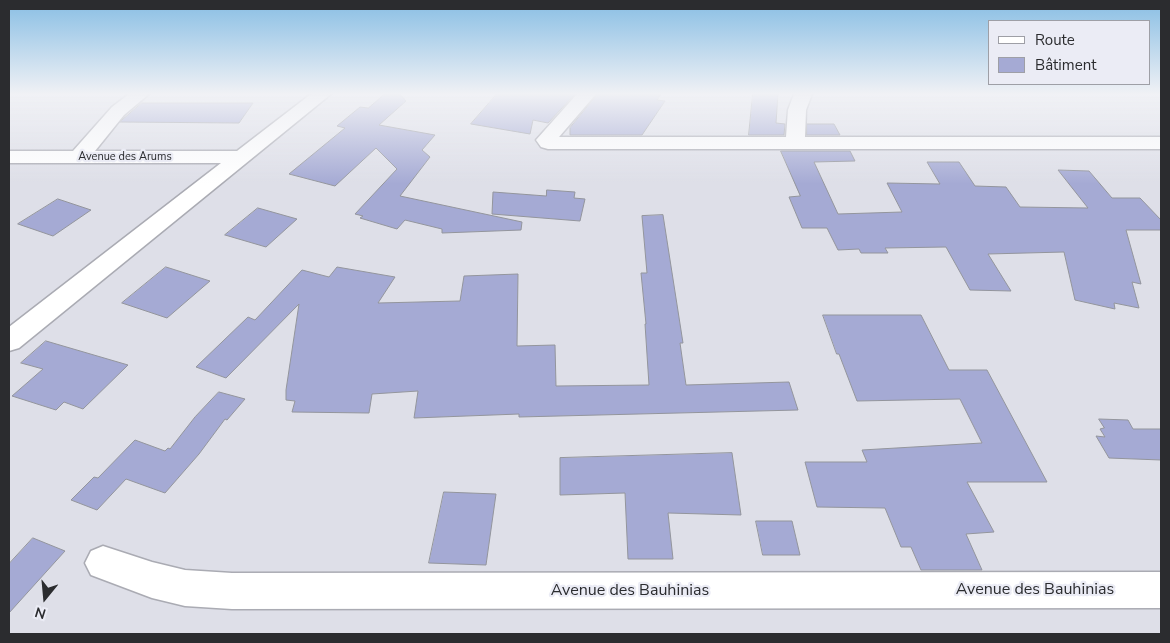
<!DOCTYPE html>
<meta charset="utf-8">
<style>
body{margin:0}
#map{position:relative;width:1170px;height:643px;overflow:hidden;background:#dedfe8;font-family:"Nunito Sans",sans-serif}
canvas{display:block}
.frame{position:absolute;inset:0;border:10px solid #2b2c2f;pointer-events:none}
.legend{position:absolute;left:988px;top:20px;width:162px;height:65px;box-sizing:border-box;background:#ebecf5;border:1px solid #9e9fa6;margin:0;padding:6px 9px;list-style:none;font-size:15px;color:#2b2c2f}
.legend li{display:flex;align-items:center;gap:10px;height:25px}
.legend b{width:25px;border:1px solid #9e9fa6}
.north{position:absolute;left:20px;top:573px;width:50px;height:50px;-webkit-text-stroke:4px #ebecf5;paint-order:stroke;rotate:197deg;font-size:14px;font-weight:700;line-height:20px;text-align:center;color:#2b2c2f}
.north::after{content:'';display:block;margin:auto;width:18px;height:22px;background:#2b2c2f;clip-path:polygon(50% 0,100% 100%,50% 72%,0 100%)}
</style>
<div id="map">
<canvas width="1170" height="643"></canvas>
<div class="frame"></div>
<ul class="legend">
<li><b style="height:6px;background:#fff"></b>Route</li>
<li><b style="height:14px;background:#a5aad4"></b>Bâtiment</li>
</ul>
<div class="north">N</div>
</div>
<script>
const g = document.querySelector('canvas').getContext('2d');
g.lineJoin = 'round';
function fillPath(path, color) { g.fillStyle = color; g.fill(path, 'evenodd'); }
function strokePath(path, color, width, dash) { g.strokeStyle = color; g.lineWidth = width; g.lineCap = dash ? 'butt' : 'round'; g.setLineDash(dash || []); g.stroke(path); }
function write(font, color, halo, rows, align = 'center') {
  g.font = font + ' "Nunito Sans",sans-serif'; g.lineWidth = 4.5; g.setLineDash([]); g.textBaseline = 'middle'; g.strokeStyle = halo; g.fillStyle = color; for (const [text, x, y, turn = 0] of rows) {
    g.save(); g.translate(x, y); g.rotate((+turn || 0) * Math.PI / 180); g.textAlign = isNaN(turn) ? turn : align; if (halo) g.strokeText(text, 0, 0); g.fillText(text, 0, 0); g.restore();
  }
}
const building = new Path2D(`
 M385 94H400L406 101 379 125 435 135 422 150 430 157 400 196 522 222 521 230 442 233V229L405 220 397 229 360 218 363 216 355 214 397 169 376 148 335 186 289 174 345 128 337 126 360 107 368 108Z
 M497 94H575L548 123 533 120 530 134 471 124Z
 M598 94H661L657 100 665 101 642 135H570V128Z
 M753 94H778L776 123 785 124 784 135H749Z
 M142 103H253L239 123 120 122Z
 M807 124H834L840 135H807Z
 M781 151H850L855 161 814 162 838 214 902 212 887 183 940 184 927 162H959L975 186 1006 187 1020 207 1088 208 1058 170 1089 171 1112 198H1140L1161 220V230H1126L1141 284 1132 282 1139 308 1114 303 1115 309 1075 300 1064 252 988 254 1011 291 970 290 946 247 885 248 888 253H861L859 249 838 250 827 228H802L789 197 800 196Z
 M547 190 575 192 574 198 585 199 580 221 492 214 493 192 546 196Z
 M58 199 91 210 53 236 18 224Z
 M258 208 297 219 266 247 225 235Z
 M663 215 683 343H680L686 385 789 382 798 410 519 417V414L414 418 418 391 372 394 369 413 292 412 295 401 286 400V390L299 304 226 378 196 367 248 317 255 320 302 270 329 277 337 267 395 277 378 303 460 301 464 276 518 274 517 346 555 345 556 386 649 385 645 324H646L641 273H647L642 216Z
 M166 267 210 281 167 318 122 303Z
 M823 315H921L949 370H987L1047 482H967L994 532 966 534 982 570H921L911 547H901L885 508 817 507 805 462H867L862 450 982 443 960 399 857 401 839 354H837Z
 M46 341 128 365 83 409 64 402 56 410 12 396 43 369 21 363Z
 M219 392 245 399 227 420 225 419 199 454 165 493 126 479 97 510 71 500 94 477 98 478 135 440 165 451 168 448 170 449 195 417Z
 M1099 419 1128 420 1133 429H1161V460L1109 458 1096 436 1105 437 1100 429 1104 428Z
 M732 453 741 515 668 513 673 559H628L625 493 560 495V458Z
 M444 492 496 494 486 565 429 563Z
 M756 521H792L800 555H763Z
 M33 538 65 551 9 613V564Z`);
fillPath(building, '#a5aad4');
strokePath(building, '#93959c', 1);
const minor = new Path2D(`
 M129 94H149L124 115 95 151H237L311 94H331L19 348 9 351V327L221 163H9V151H73L112 107Z
 M577 94H596L559 137H786L788 110 794 94H812L806 110 805 137H1161V149H548L541 147 536 140Z
 M103 546 152 562 185 570 232 573 1161 572V608L232 609 185 606 152 598 91 575 85 563 91 551Z`);
strokePath(minor, '#aaabb3', 3);
fillPath(minor, '#fff');
const sky = g.createLinearGradient(0, 0, 0, 184);
sky.addColorStop(0, '#88bee4');
sky.addColorStop(0.51, '#f0f1f5');
sky.addColorStop(1, '#f0f1f500');
g.fillStyle = sky;
g.fillRect(0, 0, 1170, 184);
write('11px', '#2b2c2f', '#ebecf5', [
 ["Avenue des Arums",125,157]
]);
write('16px', '#2b2c2f', '#ebecf5', [
 ["Avenue des Bauhinias",1035,590],
 ["Avenue des Bauhinias",630,591]
]);
</script>
